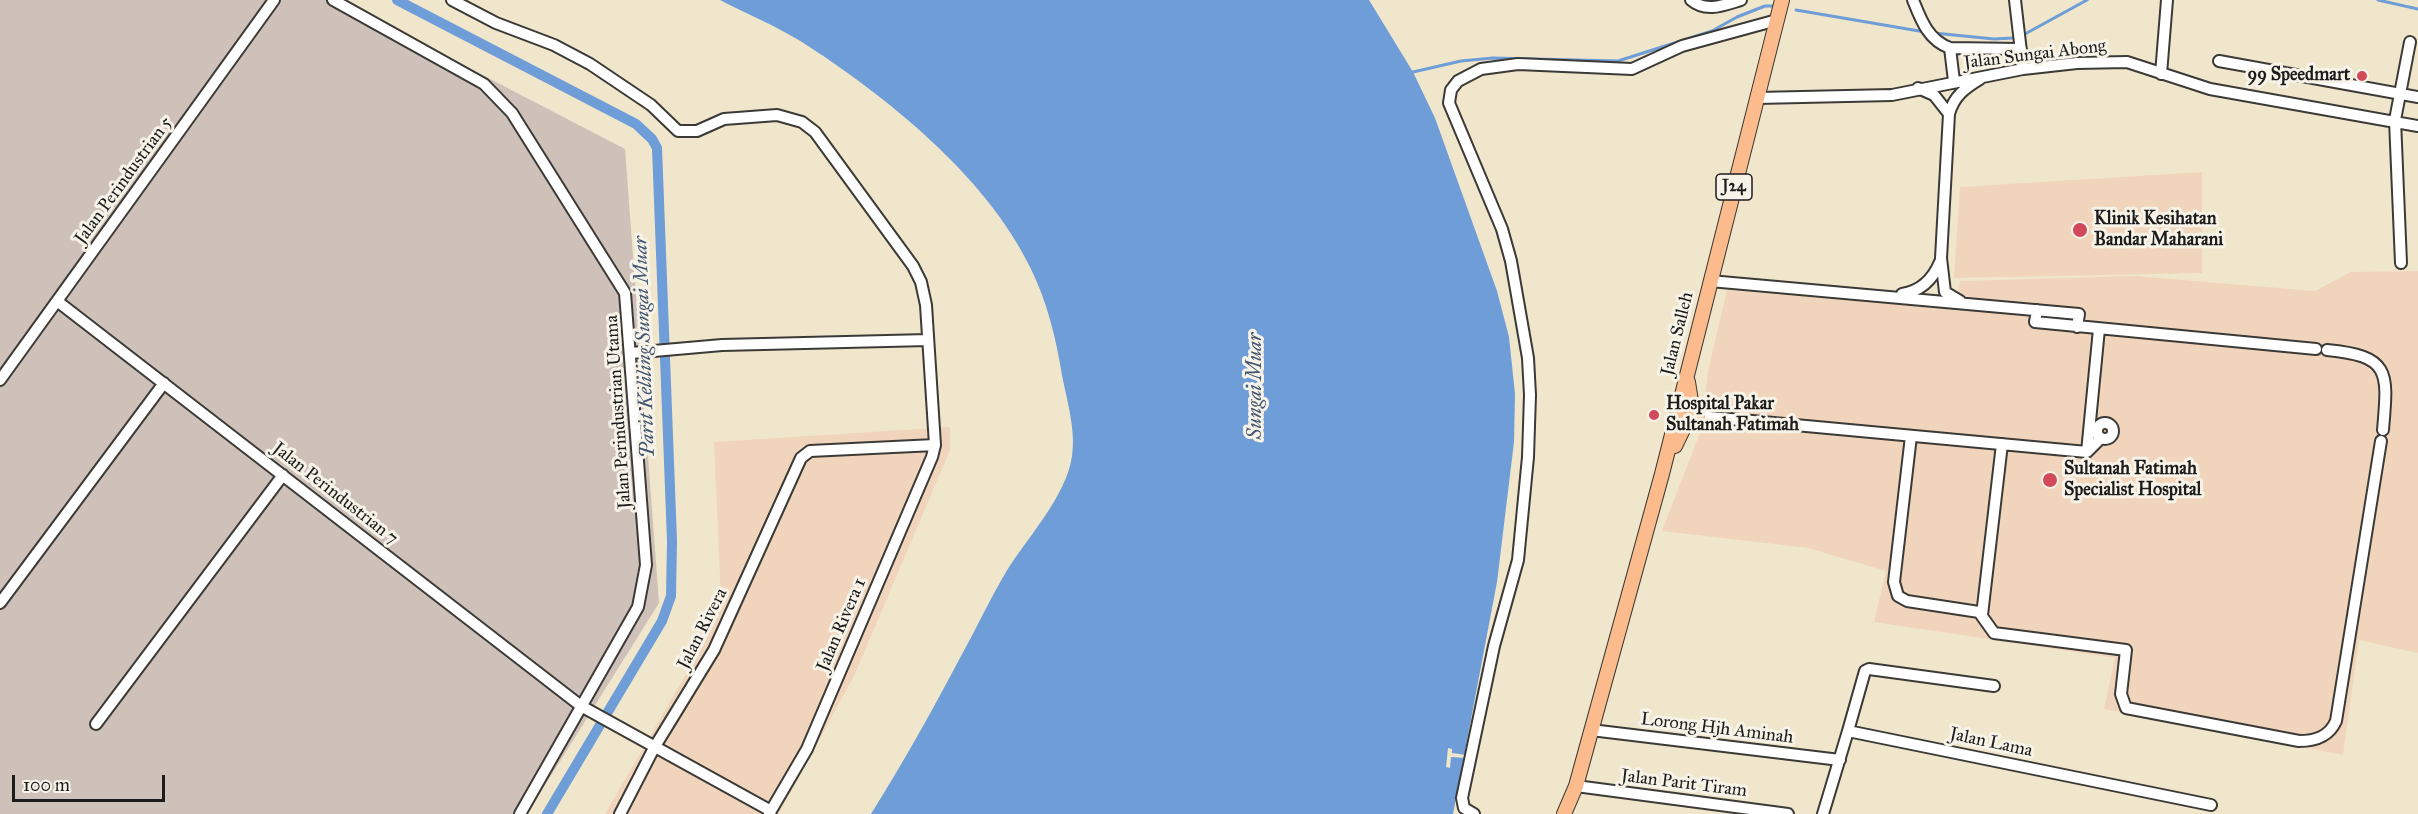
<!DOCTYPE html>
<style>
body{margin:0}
#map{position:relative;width:2418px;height:814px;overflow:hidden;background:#f0e6cc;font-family:"IM FELL Great Primer",serif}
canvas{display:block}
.scale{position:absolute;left:12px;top:775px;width:153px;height:27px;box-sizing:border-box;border:3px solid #1c1c1c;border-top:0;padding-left:8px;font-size:18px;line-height:21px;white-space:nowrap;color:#1c1c1c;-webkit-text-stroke:4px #f7f3e8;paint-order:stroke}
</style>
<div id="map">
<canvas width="2418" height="814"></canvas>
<div class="scale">100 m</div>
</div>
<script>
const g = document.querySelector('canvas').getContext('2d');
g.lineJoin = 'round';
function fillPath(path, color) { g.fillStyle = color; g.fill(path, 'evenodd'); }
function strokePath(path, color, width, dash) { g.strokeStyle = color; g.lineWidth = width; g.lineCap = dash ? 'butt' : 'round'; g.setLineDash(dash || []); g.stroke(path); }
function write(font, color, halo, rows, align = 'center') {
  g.font = font + ' "IM FELL Great Primer",serif'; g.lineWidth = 6; g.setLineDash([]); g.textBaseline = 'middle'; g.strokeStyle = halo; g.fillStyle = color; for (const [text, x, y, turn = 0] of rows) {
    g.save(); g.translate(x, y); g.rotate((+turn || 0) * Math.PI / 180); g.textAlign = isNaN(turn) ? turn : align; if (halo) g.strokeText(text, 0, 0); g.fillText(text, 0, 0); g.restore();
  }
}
fillPath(new Path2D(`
 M2202 172V273L1954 278 1960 187Z
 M2418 271V653L2359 640 2343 755 2104 709 2115 658 1874 622 1886 571 1808 548 1662 531 1701 430 1708 371 1727 290 1956 309 1960 281 2136 276 2315 291 2351 272Z
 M950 427V450L854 676 779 814H605L708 636 721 600 714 442Z`), '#f0d5bc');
fillPath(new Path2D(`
 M0 0H338L625 149 659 603 527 814H0Z`), '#cec1b9');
fillPath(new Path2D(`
 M720 0H1369L1413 72 1435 118 1497 291 1509 337 1515 394 1514 442 1497 582 1453 814H871C903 763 932 711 960 658 976 629 990 599 1006 572 1027 538 1067 495 1072 456 1076 430 1067 401 1062 375 1056 338 1047 301 1030 267 986 176 886 96 802 42 776 26 747 14 720 0Z`), '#6e9dd7');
fillPath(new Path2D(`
 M1448 748 1452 749V753L1466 755V758L1451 757 1450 768 1446 767Z`), '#f0e6cc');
strokePath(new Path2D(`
 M2378 0 2418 9
 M1796 10 1925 32
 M1934 33 1994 39 2013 38
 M2025 34 2087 0
 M1413 72 1461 61 1493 58 1618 61 1712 31 1737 17 1765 6H1772`), '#6e9dd7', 3);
strokePath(new Path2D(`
 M397 0 636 124 652 139 657 148 672 541 671 596 662 621 547 814`), '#6e9dd7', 10);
const minor = new Path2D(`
 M333 0 484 84 512 113 625 293 646 565 638 607 520 814
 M452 0 496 23 554 45 590 64 651 105 678 131H697L724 119 777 115 802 122 815 132 913 266 921 282 926 305 935 445 932 457 807 749 769 814
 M1691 0C1706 13 1724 5 1741 0
 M1913 0C1921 20 1928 40 1950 48L2021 49
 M2015 0 2023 69
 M1950 48 1954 81
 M2219 61 2418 97
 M2161 74 2167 0
 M1918 88 1934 95 1949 114
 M1757 98 1892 95 2023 69 2077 63 2127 62 2210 89 2418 126
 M2401 263 2395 120 2410 42
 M1710 281 2079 314 2077 327
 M1902 294C1922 291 1933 279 1940 262
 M57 301 581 706 771 811
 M1960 301 1945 292 1941 258 1949 114C1954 96 1965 88 1980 79
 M2037 310 2035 322 2316 349
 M2327 350C2391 356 2388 372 2383 430
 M631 353 722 345 928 340
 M0 380 274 0
 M1698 416 2087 452 2101 438
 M2097 431a8 8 0 1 1 16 0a8 8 0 1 1-16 0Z
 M1911 436 1894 582 1898 596 1907 601 1979 612 1994 633 2126 650 2121 694 2126 708 2299 741C2315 741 2329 737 2336 721L2381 441
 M2087 452 2099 329
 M0 603 164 383
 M1982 615 2002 444
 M96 724 283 475
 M1591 730 1840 760
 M1848 731 1865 671 1869 669 1994 686
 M1576 786 1788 814
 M620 814 654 748 714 650 801 458 810 451 935 445
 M1474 814 1464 808 1462 798 1494 646 1518 560 1528 457 1530 395 1528 358 1511 261 1502 229 1449 103 1451 90 1458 81 1481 69 1518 64 1632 69 1682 46 1777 20
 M1823 814 1848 731 2211 805`);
const major = new Path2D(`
 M1675 446 1688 419 1698 416 1692 407 1688 382
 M1564 814 1576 786 1662 474 1782 0`);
strokePath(minor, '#3c3a36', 14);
strokePath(major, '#3c3a36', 16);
strokePath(minor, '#fff', 10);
strokePath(major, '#fbbb8c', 14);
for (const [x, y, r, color] of [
 [2362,76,6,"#d1495b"],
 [2080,230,8,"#d1495b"],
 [1654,415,6,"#d1495b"],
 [2050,480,8,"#d1495b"]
]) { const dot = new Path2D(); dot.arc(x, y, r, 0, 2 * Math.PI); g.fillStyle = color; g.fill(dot); strokePath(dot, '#f7f3e8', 2); }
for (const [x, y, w] of [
 [1734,187,36]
]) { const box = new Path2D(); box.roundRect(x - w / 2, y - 13, w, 26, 4.5); g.fillStyle = '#f7f3e8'; g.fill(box); strokePath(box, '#1c1c1c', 1.5); }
write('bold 16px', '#1c1c1c', null, [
 ["J24",1734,187]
]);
write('18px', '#1c1c1c', '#f7f3e8', [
 ["Jalan Sungai Abong",2035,55,-7],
 ["Jalan Perindustrian 5",124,181,-54],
 ["Jalan Salleh",1678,334,-76],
 ["Jalan Perindustrian Utama",619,412,-94],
 ["Jalan Perindustrian 7",335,494,38],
 ["Jalan Rivera 1",842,625,-67],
 ["Jalan Rivera",703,629,-63],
 ["Lorong Hjh Aminah",1717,729,7],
 ["Jalan Lama",1991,743,12],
 ["Jalan Parit Tiram",1684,784,7]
]);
write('bold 18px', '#1c1c1c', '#f7f3e8', [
 ["99 Speedmart",2350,76,"right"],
 ["Klinik Kesihatan",2094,220],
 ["Bandar Maharani",2094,241],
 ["Hospital Pakar",1666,405],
 ["Sultanah Fatimah",1666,426],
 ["Sultanah Fatimah",2064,470],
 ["Specialist Hospital",2064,491]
], 'left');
write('italic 20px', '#415670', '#f7f3e8', [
 ["Parit Keliling Sungai Muar",645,347,-92],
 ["Sungai Muar",1256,386,-90]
]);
</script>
